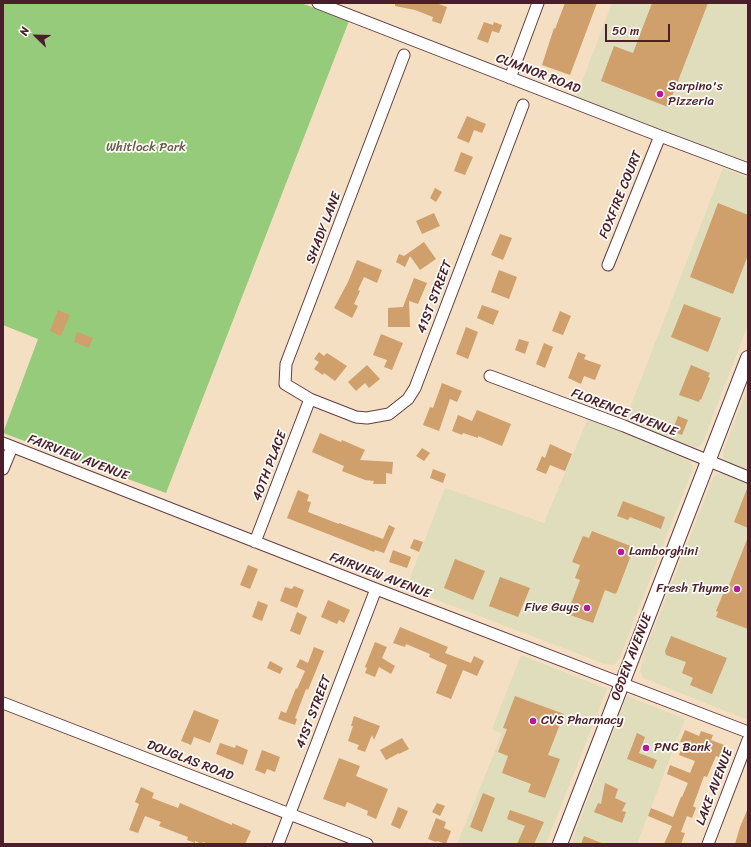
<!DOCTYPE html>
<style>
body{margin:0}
#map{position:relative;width:751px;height:847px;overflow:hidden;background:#f4dfc3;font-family:Sriracha,sans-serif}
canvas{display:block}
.frame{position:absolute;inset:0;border:4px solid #4a1f2b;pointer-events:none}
.north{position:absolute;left:16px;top:16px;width:40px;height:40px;-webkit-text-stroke:3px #fdfcf7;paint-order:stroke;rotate:293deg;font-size:11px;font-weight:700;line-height:16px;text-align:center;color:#4a1f2b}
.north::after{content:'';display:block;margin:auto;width:14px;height:18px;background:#4a1f2b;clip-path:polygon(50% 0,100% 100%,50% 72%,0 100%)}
.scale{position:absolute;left:605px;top:24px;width:65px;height:18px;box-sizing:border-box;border:2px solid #4a1f2b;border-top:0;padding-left:5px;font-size:12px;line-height:14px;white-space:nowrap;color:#4a1f2b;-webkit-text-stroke:3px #fdfcf7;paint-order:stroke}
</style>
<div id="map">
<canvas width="751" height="847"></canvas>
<div class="frame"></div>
<div class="north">N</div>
<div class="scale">50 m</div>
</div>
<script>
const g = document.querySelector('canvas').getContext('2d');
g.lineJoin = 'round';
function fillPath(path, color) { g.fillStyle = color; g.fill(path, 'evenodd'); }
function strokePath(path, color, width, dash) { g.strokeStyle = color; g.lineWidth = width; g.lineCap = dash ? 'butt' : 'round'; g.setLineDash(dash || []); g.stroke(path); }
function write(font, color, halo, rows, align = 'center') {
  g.font = font + ' Sriracha,sans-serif'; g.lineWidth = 3.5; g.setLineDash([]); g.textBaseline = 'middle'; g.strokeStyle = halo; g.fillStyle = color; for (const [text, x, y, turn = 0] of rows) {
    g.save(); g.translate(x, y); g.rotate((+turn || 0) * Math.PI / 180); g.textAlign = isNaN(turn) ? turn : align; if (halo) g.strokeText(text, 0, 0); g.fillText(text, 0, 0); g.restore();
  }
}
fillPath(new Path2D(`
 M612 3H748V170L574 103Z
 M723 168 748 178V325L703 442 698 447 693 448 624 423Z
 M748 387V470L725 461 723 457V451Z
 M588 418 690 461 693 468 620 657 614 665 605 664 406 588 445 488 544 523Z
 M723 472 748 482V720L643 678 640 671 644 654 713 478 716 475Z
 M521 655 607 689 546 844H457L502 734 492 729Z
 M627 696 685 719 637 844H571Z`), '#dfddbb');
fillPath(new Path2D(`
 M3 3H301L349 21 166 493 3 433 38 339 3 325Z`), '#96cb7c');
fillPath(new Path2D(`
 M395 3H436L447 7 441 24 432 21 433 17 415 10 395 6Z
 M565 3H597L570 75 542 65 554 28 555 29Z
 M652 3H708L668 107 601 81 614 46 633 53Z
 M484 22 493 25 494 22 502 25 499 33 492 31 488 43 477 39Z
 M467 116 486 124 482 133 474 130 469 143 457 138Z
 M461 152 473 157 465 175 454 171Z
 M435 188 442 192 436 202 430 198Z
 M718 203 748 215V255L733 294 690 277Z
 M434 213 440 226 422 234 416 221Z
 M500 234 512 238 503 260 491 255Z
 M424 242 436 259 420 270 410 256 405 267 396 262 399 254 404 256Z
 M357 260 382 270 377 283 364 277 358 290 360 291 354 304 358 306 352 318 334 308 348 282Z
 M499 270 517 277 509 299 491 292Z
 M414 278 427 283 418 304 409 301 410 327H388V308L403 307Z
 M684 304 721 318 708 352 671 337Z
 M482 305 499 311 493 325 477 318Z
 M58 310 70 315 61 336 50 331Z
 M560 311 571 316 563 335 552 331Z
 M466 327 478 332 468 359 456 354Z
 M77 332 93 338 89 348 74 342Z
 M381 334 403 343 392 370 384 367 387 360 373 355Z
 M519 339 529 342 525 354 515 350Z
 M544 343 553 347 545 368 536 364Z
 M319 352 324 356 327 353 347 366 335 381 324 373 323 375 314 369 319 362 314 359Z
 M578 352 586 355 584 359 601 365 595 380 584 376 581 384 568 378Z
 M367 365 380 379 369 388 365 383 356 391 348 382Z
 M691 365 710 373 708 377 710 378 701 400 700 399 699 402 679 395Z
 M442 383 462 391 457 402 450 399 439 431 423 425 430 407 433 408Z
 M477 410 511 424 502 446 478 436V438L463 433 462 435 452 431 458 415 472 421Z
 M678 416 688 420 682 435 672 431Z
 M320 433 341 442 342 440 365 450 360 460 393 462 392 474 386 473V484H373L374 481 365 480 342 471 344 466 312 452Z
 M550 444 572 454 565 471 550 465 546 474 536 470 542 456 545 458Z
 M422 448 430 453 424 461 416 456Z
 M433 469 446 474 443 483 430 478Z
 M748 486V528L734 522Z
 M298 490 309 495 307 501 311 502 308 512 339 524V523L383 539 389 525 395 528 384 553 375 550 374 552 287 518Z
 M623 501 665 517 661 529 630 517 628 520 617 516Z
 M592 531 633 547V550L617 592 615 594 605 590 593 623 567 614 580 580 575 578 580 565 572 562 583 536 589 538Z
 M748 537V629L716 617 718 612 716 611 725 589 727 590Z
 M414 539 423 542 419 552 410 548Z
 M393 550 411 557 407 568 389 562Z
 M455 559 485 571 473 600 444 588Z
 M248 565 258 569 250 589 240 585Z
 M500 577 530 588 518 617 489 606Z
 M294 586 304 590 297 608 280 601 285 587 292 589Z
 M328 600 350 610 344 623 339 620 337 624 321 617Z
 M258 601 268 605 262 621 252 617Z
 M297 612 307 617 300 635 290 631Z
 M400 627 448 647 445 653 471 663 474 656 484 661 477 676 463 670 451 699 436 693 447 665 429 657 430 654 406 644 405 647 393 643Z
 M671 636 727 658 712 694 690 685 693 678 682 673 686 662 666 655 665 651Z
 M375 642 387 647 382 658 395 666 391 674 379 667 375 677 365 673 367 668 365 667Z
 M314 647 324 651 308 690 306 689 295 718 297 719 295 725 278 719 281 711 286 713 296 688 297 689 305 671 296 667 300 659 308 663Z
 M270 661 283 668 280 674 267 668Z
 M515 696 564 714 548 755 560 759 545 798 528 792 531 784 502 773 508 756 498 752 507 729 503 728Z
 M194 710 219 720 210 743 194 737 191 745 181 741Z
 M354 716 380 726 374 740 372 735 365 752 357 749 359 745 348 741 353 726H351Z
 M685 730 699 736 701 731 713 735 711 740 724 745 719 757 716 756 707 777 704 776 693 806 696 808 692 818 687 816 681 832 685 833 681 844H664L672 826 648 816 651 808 673 817 681 797H682L688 783 667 774 670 765 690 773 695 761 679 755 684 743 680 742Z
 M637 733 645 737 639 753 657 760 653 769 627 759Z
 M402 738 409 749 399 754V753L386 760 380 750Z
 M220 743 235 748 236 745 248 750 243 765 216 754Z
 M262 750 280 757 275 772 267 769 265 774 255 770Z
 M339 758 360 766 356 776 388 789 376 819 367 815 368 811 347 802 345 807 323 799Z
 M605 783 618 789 615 798 626 803 622 811 626 812 622 823 594 812 598 803 601 804Z
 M141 787 154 793 152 798 178 808 180 803 232 825V823L251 831 245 844H208L203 842 202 844 195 841V843L187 840 188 837 159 826 161 822 145 816 138 833 129 830 139 804 135 802Z
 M483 793 495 798 482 832 470 827Z
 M437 803 445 806 440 816 432 812Z
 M398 807 408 811 400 829 391 825Z
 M748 808V844H735L740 827Z
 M510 810 544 822 534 844H517L525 826 507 819Z
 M436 818 446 822 444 828 451 831 446 844 437 841 436 842 428 839Z
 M584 836 604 844H581Z`), '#cf9f6c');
const minor = new Path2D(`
 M318 3 660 136 748 169
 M404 55 286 364 285 384 310 399 356 417 367 418 389 414 408 399 415 388 523 105
 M510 78 538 3
 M608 265 660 136
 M490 376 624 426 748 477
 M3 443 376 589 748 732
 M3 469 12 447
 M255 542 310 399
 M3 703 367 844
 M278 844 376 589
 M708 844 748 740`);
const major = new Path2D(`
 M560 844 748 358`);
strokePath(minor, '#643c42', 13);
strokePath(major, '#643c42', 16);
strokePath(minor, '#fff', 11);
strokePath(major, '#fff', 14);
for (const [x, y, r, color] of [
 [660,94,4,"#b5179e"],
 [621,552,4,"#b5179e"],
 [737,589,4,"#b5179e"],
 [587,608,4,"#b5179e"],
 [533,721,4,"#b5179e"],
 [646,748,4,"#b5179e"]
]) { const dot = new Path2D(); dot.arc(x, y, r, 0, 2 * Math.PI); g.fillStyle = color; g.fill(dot); strokePath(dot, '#fdfcf7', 1.5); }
write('13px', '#4a1f2b', '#fdfcf7', [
 ["CUMNOR ROAD",538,74,21],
 ["FOXFIRE COURT",621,195,-68],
 ["SHADY LANE",324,228,-69],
 ["41ST STREET",435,297,-69],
 ["FLORENCE AVENUE",624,413,21],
 ["FAIRVIEW AVENUE",78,458,21],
 ["40TH PLACE",270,466,-69],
 ["FAIRVIEW AVENUE",380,576,21],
 ["OGDEN AVENUE",632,657,-69],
 ["41ST STREET",314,712,-69],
 ["DOUGLAS ROAD",190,761,21],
 ["LAKE AVENUE",715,787,-69]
]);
write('13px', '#4a1f2b', '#fdfcf7', [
 ["Sarpino's",668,87],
 ["Pizzeria",668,102],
 ["Lamborghini",629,552],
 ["Fresh Thyme",729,589,"right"],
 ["Five Guys",579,608,"right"],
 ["CVS Pharmacy",541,721],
 ["PNC Bank",654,748]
], 'left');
write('13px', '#655b47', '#fdfcf7', [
 ["Whitlock Park",146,148]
]);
</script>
